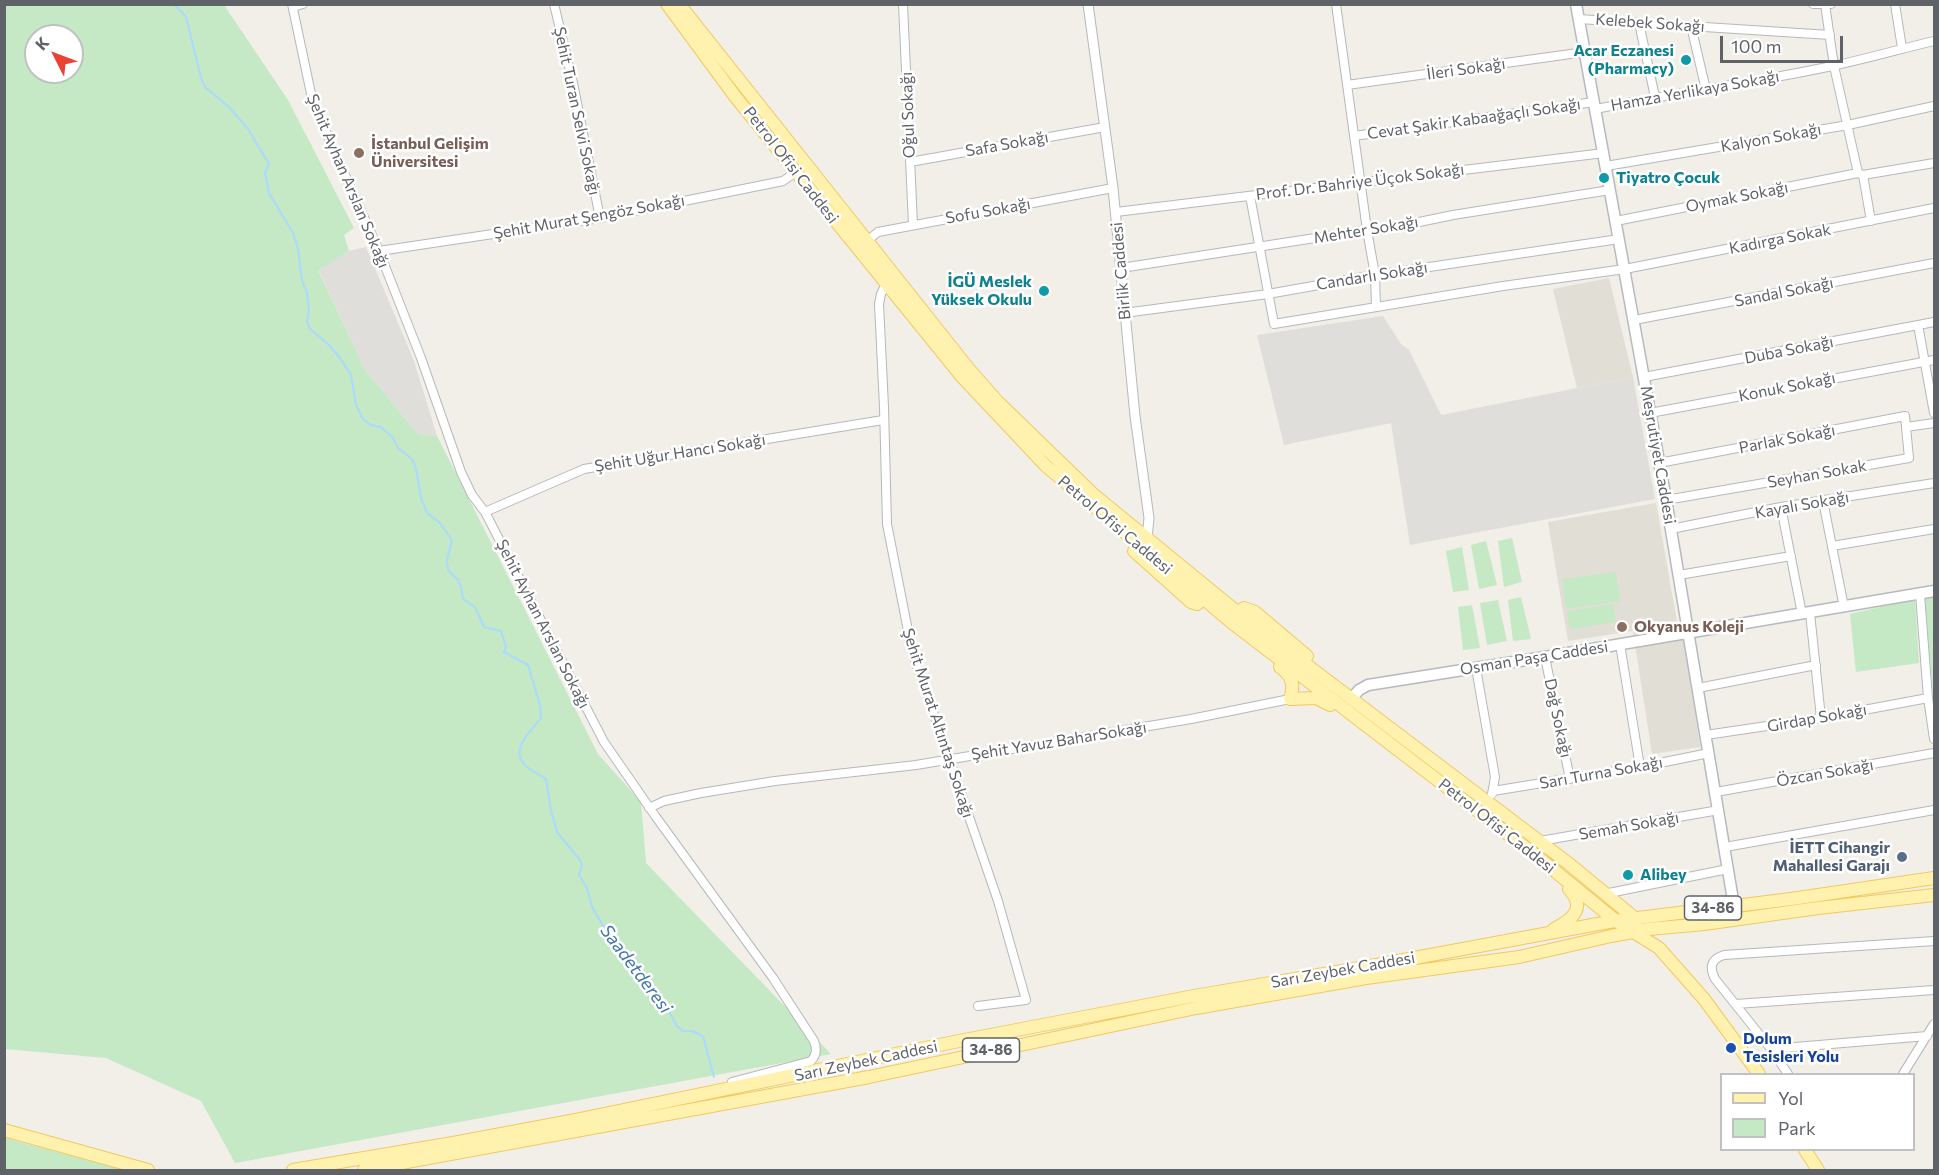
<!DOCTYPE html>
<meta charset="utf-8">
<style>
body{margin:0}
#map{position:relative;width:1939px;height:1175px;overflow:hidden;background:#f1efe8;font-family:Commissioner,sans-serif}
canvas{display:block}
.frame{position:absolute;inset:0;border:6px solid #5f6368;pointer-events:none}
.legend{position:absolute;left:1720px;top:1073px;width:195px;height:78px;box-sizing:border-box;background:#fff;border:2px solid #bfc1c3;margin:0;padding:8px 10px;list-style:none;font-size:18px;color:#5f6368}
.legend li{display:flex;align-items:center;gap:12px;height:30px}
.legend b{width:30px;border:2px solid #bfc1c3}
.north{position:absolute;left:24px;top:24px;width:60px;height:60px;box-sizing:border-box;background:#fff;border:2px solid #bfc1c3;border-radius:50%;rotate:312deg;font-size:16px;font-weight:700;line-height:24px;text-align:center;color:#5f6368}
.north::after{content:'';display:block;margin:auto;width:21px;height:27px;background:#ea4335;clip-path:polygon(50% 0,100% 100%,50% 72%,0 100%)}
.scale{position:absolute;left:1720px;top:36px;width:123px;height:27px;box-sizing:border-box;border:3px solid #5f6368;border-top:0;padding-left:8px;font-size:18px;line-height:21px;white-space:nowrap;color:#5f6368;-webkit-text-stroke:4px #fff;paint-order:stroke}
</style>
<div id="map">
<canvas width="1939" height="1175"></canvas>
<div class="frame"></div>
<ul class="legend">
<li><b style="height:8px;background:#fff2af"></b>Yol</li>
<li><b style="height:16px;background:#c5e8c5"></b>Park</li>
</ul>
<div class="north">K</div>
<div class="scale">100 m</div>
</div>
<script>
const g = document.querySelector('canvas').getContext('2d');
g.lineJoin = 'round';
function fillPath(path, color) { g.fillStyle = color; g.fill(path, 'evenodd'); }
function strokePath(path, color, width, dash) { g.strokeStyle = color; g.lineWidth = width; g.lineCap = dash ? 'butt' : 'round'; g.setLineDash(dash || []); g.stroke(path); }
function write(font, color, halo, rows, align = 'center') {
  g.font = font + ' Commissioner,sans-serif'; g.lineWidth = 5; g.setLineDash([]); g.textBaseline = 'middle'; g.strokeStyle = halo; g.fillStyle = color; for (const [text, x, y, turn = 0] of rows) {
    g.save(); g.translate(x, y); g.rotate((+turn || 0) * Math.PI / 180); g.textAlign = isNaN(turn) ? turn : align; if (halo) g.strokeText(text, 0, 0); g.fillText(text, 0, 0); g.restore();
  }
}
fillPath(new Path2D(`
 M366 247 414 361 437 436 418 434 365 370 318 269 349 251Z
 M1383 316 1401 344 1409 350 1441 415 1633 377 1655 499 1410 545 1391 423 1284 445 1257 335Z`), '#e0deda');
fillPath(new Path2D(`
 M1609 278 1633 377 1577 388 1553 289Z
 M1656 503 1677 622 1686 648 1700 747 1652 754 1633 631 1568 641 1548 522Z`), '#e1ded6');
fillPath(new Path2D(`
 M4 5H224L288 100 354 228 344 235 349 251 318 270 365 370 418 434 437 436 598 754 641 802 646 863 831 1054 235 1163 201 1101 106 1058 5 1049ZM36 36H72V72H36Z
 M1512 538 1522 582 1504 587 1498 541Z
 M1486 541 1497 585 1479 589 1471 545Z
 M1462 547 1469 590 1453 592 1446 551Z
 M1616 572 1620 601 1566 609 1562 579Z
 M1521 597 1531 639 1513 641 1508 600Z
 M1934 597V705L1925 599Z
 M1915 599 1919 663 1856 672 1850 614Z
 M1498 600 1507 641 1487 645 1480 603Z
 M1613 604 1616 622 1570 629 1567 611Z
 M1472 605 1480 648 1463 650 1458 607Z
 M4 1138H5L124 1170H5Z`), '#c5e8c5');
strokePath(new Path2D(`
 M174 4 186 17 201 78 205 87 230 108 248 129 269 164 265 173 269 193 293 233 298 249 302 280 307 293 309 311 307 322 310 329 329 345 340 358 351 375 356 405 363 419 371 425 381 427 393 438 398 448 412 459 416 468 421 498 427 513 439 522 452 540 447 560 448 570 458 580 461 587 463 599 475 607 484 627 501 631 506 647 504 652 528 665 540 705 541 718C532 730 511 747 523 763 528 770 539 774 546 779L551 810 557 832 580 860 582 865 579 875 587 888 592 907 614 944 660 995 677 1026 683 1031H692L703 1036 714 1077`), '#aadaff', 2);
const minor = new Path2D(`
 M292 4 313 103 379 251 421 358 461 472 472 495 485 512 604 742 656 817 773 978 814 1041C817 1049 817 1055 811 1061L732 1082
 M554 4 573 83 600 218
 M903 4 913 225
 M1336 4 1367 230 1375 275 1376 307
 M1813 4H1831
 M1825 4 1834 66 1858 173 1863 175 1871 221
 M1895 4 1902 48
 M293 7 303 4
 M1579 19 1830 35
 M1639 23 1655 97
 M1691 26 1706 90
 M1347 85 1585 52
 M1596 109C1674 93 1753 83 1832 66 1866 59 1900 49 1934 41
 M1354 136 1594 102
 M910 162 1105 127
 M1606 166 1848 125 1934 106
 M1863 175 1934 163
 M1250 196 1274 324 1503 286 1625 269 1934 208
 M1116 212 1604 153
 M1616 221 1858 173
 M867 241 878 232 1113 188
 M379 251 600 218 783 181 796 172
 M1121 268 1367 230 1400 226 1453 215 1610 190
 M886 284 881 294 879 304 884 407 887 524 912 651 998 901 1026 1000 978 1006
 M1124 313 1268 294 1375 275 1619 239
 M1634 320 1934 263
 M1918 325 1934 413
 M1644 377 1934 322
 M1650 413 1934 360
 M1659 463 1905 416 1906 427
 M1666 500 1909 458 1906 427 1934 423
 M1823 501 1844 607
 M1781 507 1802 614
 M485 512 584 469 883 420
 M1671 529 1781 507 1934 483
 M1832 546 1934 529
 M1679 575 1791 556
 M1920 594 1928 698 1934 739
 M1810 613 1821 718
 M1620 644 1640 767
 M1545 657 1570 779
 M1476 668 1495 777 1492 794
 M1698 688 1816 665
 M1706 735 1821 718 1928 698
 M1493 791 1640 767 1709 753
 M1716 792 1934 753
 M649 808 664 801 701 793 775 781 916 765 1191 719 1290 699
 M1540 841 1719 810
 M1725 847 1934 810
 M1604 894 1728 869
 M1736 1004 1934 990
 M1771 1049 1927 1036
 M1788 1074 1771 1049 1715 979C1709 967 1711 959 1724 955L1934 941
 M1903 1074 1934 1024`);
const tertiary = new Path2D(`
 M1088 4 1113 188 1135 416 1149 518 1147 538`);
const secondary = new Path2D(`
 M1576 4 1666 500 1734 906
 M1352 698 1359 690 1368 685 1545 657 1934 591`);
const primary = new Path2D(`
 M667 4 734 95 796 172 963 378 1046 466 1231 622 1534 854 1616 921 1659 948 1704 999 1759 1074
 M679 4 968 368 997 401 1094 495 1237 612 1568 863 1637 920
 M1134 551 1191 602 1197 604 1207 595
 M1235 614 1244 608 1255 612 1307 656
 M1280 667C1292 676 1295 685 1290 699L1316 698 1330 705
 M1554 929C1572 920 1587 908 1569 889
 M4 1130 148 1170
 M1805 1150 1818 1170
 M293 1170 453 1143 576 1120 954 1042 1194 996 1371 966 1614 921 1791 899 1934 878
 M364 1170 869 1077 1196 1008 1366 978 1519 957 1611 936 1649 929 1704 924 1818 908 1934 895`);
strokePath(minor, '#b5b8bc', 10);
strokePath(tertiary, '#b5b8bc', 11);
strokePath(secondary, '#b6babf', 13);
strokePath(primary, '#f2c960', 14);
strokePath(minor, '#fff', 8);
strokePath(tertiary, '#fff', 9);
strokePath(secondary, '#fff', 10);
strokePath(primary, '#fff2af', 12);
for (const [x, y, r, color] of [
 [1686,60,6,"#0f9aa8"],
 [359,153,6,"#8d6e63"],
 [1604,178,6,"#0f9aa8"],
 [1044,291,6,"#0f9aa8"],
 [1622,627,6,"#8d6e63"],
 [1902,857,6,"#5c6f8a"],
 [1628,875,6,"#0f9aa8"],
 [1731,1048,6,"#1a4fb4"]
]) { const dot = new Path2D(); dot.arc(x, y, r, 0, 2 * Math.PI); g.fillStyle = color; g.fill(dot); strokePath(dot, '#fff', 2); }
for (const [x, y, w] of [
 [1713,908,57],
 [991,1050,57]
]) { const box = new Path2D(); box.roundRect(x - w / 2, y - 12, w, 24, 4.5); g.fillStyle = '#fff'; g.fill(box); strokePath(box, '#5f6368', 1.5); }
write('bold 15px', '#5f6368', null, [
 ["34-86",1713,908],
 ["34-86",991,1050]
]);
write('16px', '#5f6368', '#fff', [
 ["Kelebek Sokağı",1650,23,4],
 ["İleri Sokağı",1466,69,-8],
 ["Hamza Yerlikaya Sokağı",1695,91,-10],
 ["Şehit Turan Selvi Sokağı",577,111,78],
 ["Oğul Sokağı",908,115,-92],
 ["Cevat Şakir Kabaağaçlı Sokağı",1474,119,-8],
 ["Kalyon Sokağı",1771,138,-10],
 ["Safa Sokağı",1007,144,-10],
 ["Petrol Ofisi Caddesi",791,165,52],
 ["Şehit Ayhan Arslan Sokağı",348,181,67],
 ["Prof. Dr. Bahriye Üçok Sokağı",1360,182,-7],
 ["Oymak Sokağı",1737,197,-11],
 ["Sofu Sokağı",988,211,-10],
 ["Şehit Murat Şengöz Sokağı",589,217,-10],
 ["Mehter Sokağı",1366,230,-9],
 ["Kadırga Sokak",1780,239,-11],
 ["Birlik Caddesi",1121,271,-95],
 ["Candarlı Sokağı",1372,276,-9],
 ["Sandal Sokağı",1784,292,-11],
 ["Duba Sokağı",1789,350,-11],
 ["Konuk Sokağı",1787,387,-11],
 ["Parlak Sokağı",1787,439,-11],
 ["Şehit Uğur Hancı Sokağı",680,453,-9],
 ["Meşrutiyet Caddesi",1658,455,80],
 ["Seyhan Sokak",1817,474,-10],
 ["Kayalı Sokağı",1802,505,-10],
 ["Petrol Ofisi Caddesi",1115,525,40],
 ["Şehit Ayhan Arslan Sokağı",543,624,63],
 ["Osman Paşa Caddesi",1534,658,-9],
 ["Dağ Sokağı",1558,718,78],
 ["Girdap Sokağı",1817,718,-10],
 ["Şehit Murat Altıntaş Sokağı",938,723,72],
 ["Şehit Yavuz BaharSokağı",1059,741,-9],
 ["Sarı Turna Sokağı",1601,773,-10],
 ["Özcan Sokağı",1825,773,-10],
 ["Petrol Ofisi Caddesi",1497,826,38],
 ["Semah Sokağı",1629,826,-10],
 ["Sarı Zeybek Caddesi",1343,970,-10],
 ["Sarı Zeybek Caddesi",866,1061,-12]
]);
write('bold 16px', '#0d838f', '#fff', [
 ["Acar Eczanesi",1674,51],
 ["(Pharmacy)",1674,69],
 ["Tiyatro Çocuk",1616,178,"left"],
 ["İGÜ Meslek",1032,282],
 ["Yüksek Okulu",1032,300],
 ["Alibey",1640,875,"left"]
], 'right');
write('bold 16px', '#785e54', '#fff', [
 ["İstanbul Gelişim",371,144],
 ["Üniversitesi",371,162],
 ["Okyanus Koleji",1634,627]
], 'left');
write('bold 16px', '#4e5e75', '#fff', [
 ["İETT Cihangir",1890,848],
 ["Mahallesi Garajı",1890,866]
], 'right');
write('bold 16px', '#164399', '#fff', [
 ["Dolum",1743,1039],
 ["Tesisleri Yolu",1743,1057]
], 'left');
write('italic 18px', '#4174aa', '#fff', [
 ["Saadetderesi",636,969,53]
]);
</script>
